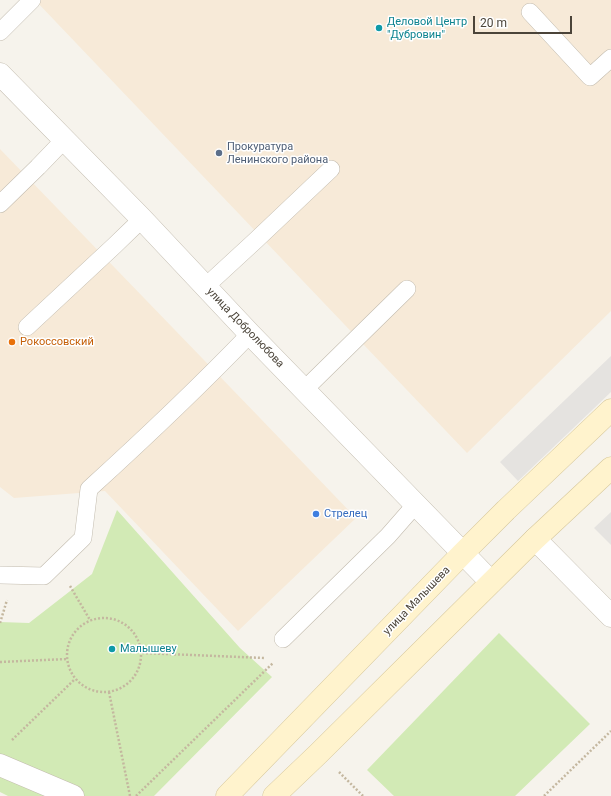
<!DOCTYPE html>
<meta charset="utf-8">
<style>
body{margin:0}
#map{position:relative;width:611px;height:796px;overflow:hidden;background:#f6f3ec;font-family:Roboto,sans-serif}
canvas{display:block}
.scale{position:absolute;left:473px;top:16px;width:99px;height:18px;box-sizing:border-box;border:2px solid #4b4439;border-top:0;padding-left:5px;font-size:12px;line-height:14px;white-space:nowrap;color:#4b4439;-webkit-text-stroke:3px #fff;paint-order:stroke}
</style>
<div id="map">
<canvas width="611" height="796"></canvas>
<div class="scale">20 m</div>
</div>
<script>
const g = document.querySelector('canvas').getContext('2d');
g.lineJoin = 'round';
function fillPath(path, color) { g.fillStyle = color; g.fill(path, 'evenodd'); }
function strokePath(path, color, width, dash) { g.strokeStyle = color; g.lineWidth = width; g.lineCap = dash ? 'butt' : 'round'; g.setLineDash(dash || []); g.stroke(path); }
function write(font, color, halo, rows, align = 'center') {
  g.font = font + ' Roboto,sans-serif'; g.lineWidth = 3; g.setLineDash([]); g.textBaseline = 'middle'; g.strokeStyle = halo; g.fillStyle = color; for (const [text, x, y, turn = 0] of rows) {
    g.save(); g.translate(x, y); g.rotate((+turn || 0) * Math.PI / 180); g.textAlign = isNaN(turn) ? turn : align; if (halo) g.strokeText(text, 0, 0); g.fillText(text, 0, 0); g.restore();
  }
}
fillPath(new Path2D(`
 M35 0H611V311L467 453Z
 M0 149 260 418 356 518 238 631 105 491 14 498 0 487Z`), '#f7ead8');
fillPath(new Path2D(`
 M117 510 240 648 272 677 154 796H8L0 792V622L29 623 92 574Z
 M499 633 590 724 515 796H394L367 770Z`), '#d2eab5');
fillPath(new Path2D(`
 M611 356V392L518 481 500 462Z
 M611 512V545L594 528Z`), '#e5e3e0');
const lane = new Path2D(`
 M530 12 590 77 611 58
 M0 32 32 0
 M0 204 38 167 64 140
 M205 287 255 241 331 169
 M27 327 114 246 142 219
 M304 390 407 289
 M0 575 44 576 83 538 89 489C144 439 198 388 250 334
 M283 639 388 536 416 504`);
const street = new Path2D(`
 M0 74 142 219 250 334 491 582
 M535 539 611 616
 M0 765 73 796`);
const secondary = new Path2D(`
 M227 796 463 553 506 510 611 410
 M274 796 318 754 535 539 611 468`);
strokePath(lane, '#c2bbae', 18);
strokePath(street, '#c2bbae', 23);
strokePath(secondary, '#d6c79b', 23);
strokePath(new Path2D(`
 M70 586 90 620
 M67 655a37 37 0 1 1 74 0a37 37 0 1 1-74 0Z
 M0 623 7 600
 M142 653 265 658
 M0 662 67 659
 M109 692 130 796
 M12 740 75 679
 M339 772 363 796
 M136 796 273 663
 M544 796 611 731`), '#c4b79f', 2.5, [2, 2]);
strokePath(lane, '#fff', 17);
strokePath(street, '#fff', 22);
strokePath(secondary, '#fff3cd', 22);
for (const [x, y, r, color] of [
 [379,28,4,"#0f9aa8"],
 [219,153,4,"#5c6f8a"],
 [12,342,4,"#e8710a"],
 [316,514,4,"#3f7fe0"],
 [112,649,4,"#0f9aa8"]
]) { const dot = new Path2D(); dot.arc(x, y, r, 0, 2 * Math.PI); g.fillStyle = color; g.fill(dot); strokePath(dot, '#fff', 1.5); }
write('11px', '#0d838f', '#fff', [
 ["Деловой Центр",387,22],
 ["\"Дубровин\"",387,35],
 ["Малышеву",120,649]
], 'left');
write('11px', '#4e5e75', '#fff', [
 ["Прокуратура",227,147],
 ["Ленинского района",227,160]
], 'left');
write('11px', '#4b4439', '#fff', [
 ["улица Добролюбова",245,328,46],
 ["улица Малышева",417,601,-46]
]);
write('11px', '#c56008', '#fff', [
 ["Рокоссовский",20,342]
], 'left');
write('11px', '#366cbe', '#fff', [
 ["Стрелец",324,514]
], 'left');
</script>
